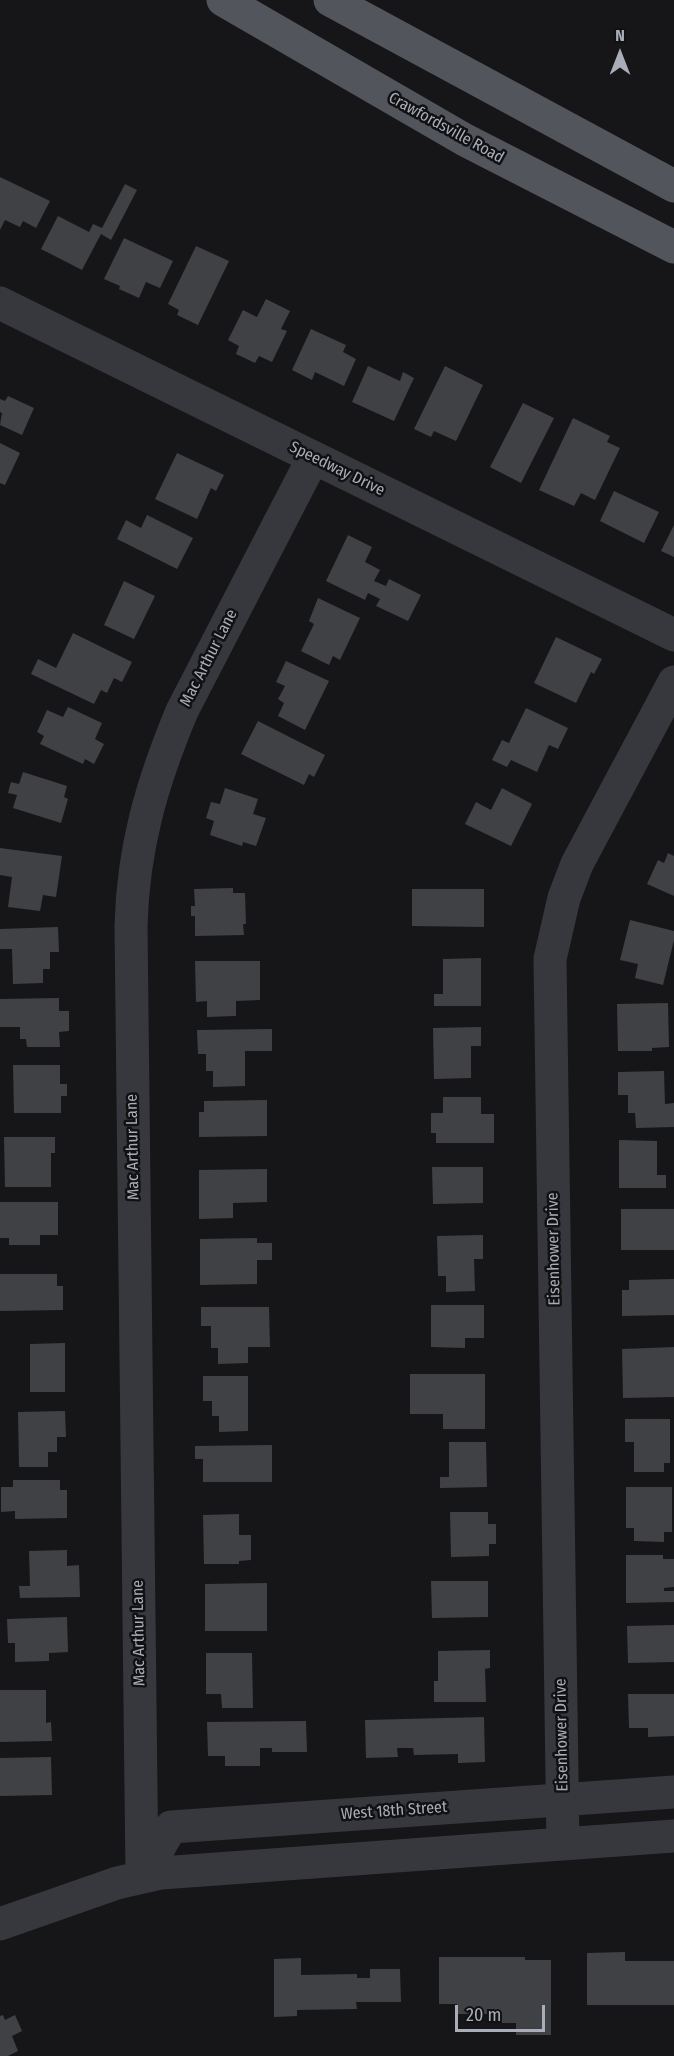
<!DOCTYPE html>
<style>
body{margin:0}
#map{position:relative;width:674px;height:2056px;overflow:hidden;background:#161618;font-family:"Fira Sans Condensed",sans-serif}
canvas{display:block}
.north{position:absolute;left:590px;top:24px;width:60px;height:60px;-webkit-text-stroke:4px #111113;paint-order:stroke;rotate:0deg;font-size:16px;font-weight:700;line-height:24px;text-align:center;color:#a8adb8}
.north::after{content:'';display:block;margin:auto;width:21px;height:27px;background:#a8adb8;clip-path:polygon(50% 0,100% 100%,50% 72%,0 100%)}
.scale{position:absolute;left:455px;top:2005px;width:90px;height:27px;box-sizing:border-box;border:3px solid #a8adb8;border-top:0;padding-left:8px;font-size:18px;line-height:21px;white-space:nowrap;color:#a8adb8;-webkit-text-stroke:4px #111113;paint-order:stroke}
</style>
<div id="map">
<canvas width="674" height="2056"></canvas>
<div class="north">N</div>
<div class="scale">20 m</div>
</div>
<script>
const g = document.querySelector('canvas').getContext('2d');
g.lineJoin = 'round';
function fillPath(path, color) { g.fillStyle = color; g.fill(path, 'evenodd'); }
function strokePath(path, color, width, dash) { g.strokeStyle = color; g.lineWidth = width; g.lineCap = dash ? 'butt' : 'round'; g.setLineDash(dash || []); g.stroke(path); }
function write(font, color, halo, rows, align = 'center') {
  g.font = font + ' "Fira Sans Condensed",sans-serif'; g.lineWidth = 5; g.setLineDash([]); g.textBaseline = 'middle'; g.strokeStyle = halo; g.fillStyle = color; for (const [text, x, y, turn = 0] of rows) {
    g.save(); g.translate(x, y); g.rotate((+turn || 0) * Math.PI / 180); g.textAlign = isNaN(turn) ? turn : align; if (halo) g.strokeText(text, 0, 0); g.fillText(text, 0, 0); g.restore();
  }
}
fillPath(new Path2D(`
 M0 177 50 201 36 228 23 221 20 227 5 220 0 230Z
 M125 184 137 190 111 240 101 234 82 270 41 249 58 216 89 232 93 224 102 228Z
 M124 238 173 261 160 288 146 282 139 298 119 289 120 286 104 279Z
 M196 246 229 261 198 325 177 315 179 310 168 304Z
 M266 299 290 311 281 329 287 331 272 362 259 356 255 363 236 354 239 346 228 340 243 310 257 317Z
 M311 329 346 345 343 352 356 359 344 386 315 372 312 380 292 370Z
 M368 366 400 381 403 372 414 378 394 421 352 402Z
 M445 366 483 385 456 441 434 431 431 437 414 429Z
 M8 396 34 408 22 435 0 425 2 413 0 412V399L5 401Z
 M523 403 554 418 521 483 490 467Z
 M573 418 610 436 607 442 620 448 595 500 581 493 574 506 539 490Z
 M0 443 20 453 5 485 0 483Z
 M177 453 224 475 216 491 211 488 197 519 155 499Z
 M614 491 659 512 644 543 600 521Z
 M147 515 193 538 177 569 117 539 126 520 141 528Z
 M674 525V557L661 551Z
 M348 535 372 547 365 562 380 570 374 581 386 586 389 579 421 595 408 621 376 606 380 599 368 593 365 600 326 581Z
 M124 581 155 596 134 639 104 625Z
 M318 598 360 618 340 660 333 656 329 665 301 651 314 624 309 621Z
 M73 633 132 662 122 682 114 678 107 693 101 690 94 704 31 674 38 659 56 668Z
 M556 637 602 659 594 674 591 672 576 703 534 683Z
 M286 661 329 681 305 730 278 716 284 703 278 699 285 686 276 682Z
 M68 707 102 723 95 739 104 744 94 764 85 759 83 764 40 744 44 736 37 732 47 710 63 717Z
 M526 708 568 728 558 749 549 745 537 772 511 760 507 767 492 760 502 740 509 743Z
 M258 721 325 755 314 777 309 774 304 785 241 754Z
 M23 772 67 786 64 797 68 799 61 823 13 808 17 795 8 793 11 782 19 784Z
 M225 788 258 799 253 814 266 818 256 846 243 842 242 846 210 835 214 821 206 818 211 802 220 804Z
 M502 788 532 804 511 846 465 824 476 802 491 810Z
 M0 848 62 856 56 897 43 895 40 911 8 907 12 877 0 875Z
 M668 853 674 856V896L647 884 658 860 664 863Z
 M233 888V893H245L246 924H243L244 935 195 936V916H191V906H195L194 889Z
 M412 889H484V927L412 926Z
 M630 920 674 931V940L663 985 635 978 638 964 620 960Z
 M58 927 59 952H50V969H43V983L13 984 12 949H0V929Z
 M481 958V1006H434V994H443V959Z
 M195 961H260V1000L236 1001V1016L207 1017V1001L196 1002Z
 M59 998V1011H69V1031L59 1032 60 1047H27L26 1039H20V1027H0V999Z
 M668 1003 669 1047 652 1048V1051H618L617 1004Z
 M481 1027V1046H471V1078L434 1079 433 1028Z
 M272 1029V1051H245V1086L213 1087V1071H206V1054H198L197 1030Z
 M13 1065H60V1084H67V1096H61V1113H14Z
 M664 1071 665 1104 674 1103V1127L636 1128 635 1113H628V1095H618V1072Z
 M443 1097H481V1114H494V1143H436V1133H431V1113H443Z
 M267 1100V1136L199 1137V1112H204V1101Z
 M4 1137H55V1153H51V1187H5Z
 M619 1140 657 1141V1175H666V1188H619Z
 M432 1167H483V1203L433 1204Z
 M267 1169V1202L233 1203V1218L199 1219V1170Z
 M0 1202H58V1235H40V1245H9V1238H0Z
 M621 1209H674V1250H621Z
 M483 1235V1259H474L475 1291 446 1292V1276H438L437 1236Z
 M257 1238V1243H272V1260H257V1284L200 1285V1239Z
 M0 1274H57V1286H63V1310L0 1311Z
 M674 1279V1315L622 1316V1290H629V1280Z
 M431 1305H484V1338H465V1348L431 1347Z
 M201 1307H269L270 1347H248V1363L218 1364V1348H211V1326H201Z
 M65 1343V1392H30V1344Z
 M674 1347V1397L623 1398 622 1349Z
 M410 1374H485V1429H443V1414H410Z
 M203 1376H248V1431L219 1432V1416H212V1401H203Z
 M65 1411 66 1437H57V1452H48V1467H19L18 1412Z
 M625 1419H670V1463H664V1472H634V1442H625Z
 M449 1442H486L487 1487 440 1488V1477H449Z
 M272 1445V1482H203V1459H195V1446Z
 M13 1480H60V1490H67V1518L15 1519V1511L1 1512V1487H13Z
 M626 1487H672V1532H664V1542L634 1541V1528H626Z
 M450 1512H488V1524H496V1544H489V1556L451 1557Z
 M239 1514V1535H251V1560L239 1561V1564H204L203 1515Z
 M67 1550V1566L79 1565 80 1597 20 1598 19 1586H30L29 1551Z
 M626 1555H663V1559H674V1587L664 1588V1591H674V1602L626 1603Z
 M431 1581H488V1617L432 1618Z
 M267 1583V1631H205V1584Z
 M67 1617 68 1652 49 1653V1661L15 1662V1643H8L7 1619Z
 M674 1625V1662L628 1663 627 1626Z
 M490 1650V1668L485 1669 486 1702H434V1681H438V1651Z
 M206 1653H252L253 1708H222L221 1694H206Z
 M0 1690H46V1723L51 1722 52 1741 0 1742Z
 M628 1694H674V1736L648 1737V1728H629Z
 M484 1717 485 1762 458 1763V1754L414 1755 413 1748H397L398 1757 366 1758 365 1720Z
 M306 1721 307 1752H272V1748H260V1766H225V1756H208L207 1722Z
 M51 1757 52 1795 0 1796V1758Z
 M625 1952V1961H674V2005H587V1953Z
 M439 1957H525V1960H551V2035H516V2023H490V2014H457V2004H439Z
 M301 1958V1975L357 1974V1978H370V1969H400L401 2002H356L357 2009 297 2010V2016L274 2017V1959Z
 M3 2015 5 2020 15 2015 22 2031 12 2036 18 2051 8 2056H0V2016Z`), '#404145');
strokePath(new Path2D(`
 M0 303 674 635
 M563 1844 550 959 564 898 577 864 674 682
 M142 1877 131 926C133 847 152 783 182 711L313 458
 M142 1877 171 1827 674 1792
 M0 1924 117 1883 161 1873 674 1836`), '#37383d', 33);
strokePath(new Path2D(`
 M223 0 465 140 674 247
 M330 0 674 186`), '#53555c', 33);
write('16px', '#a8adb8', '#111113', [
 ["Crawfordsville Road",446,128,29],
 ["Speedway Drive",337,469,26],
 ["Mac Arthur Lane",209,658,-63],
 ["Mac Arthur Lane",133,1147,-91],
 ["Eisenhower Drive",554,1249,-91],
 ["Mac Arthur Lane",139,1633,-91],
 ["Eisenhower Drive",562,1735,-91],
 ["West 18th Street",394,1811,-4]
]);
</script>
